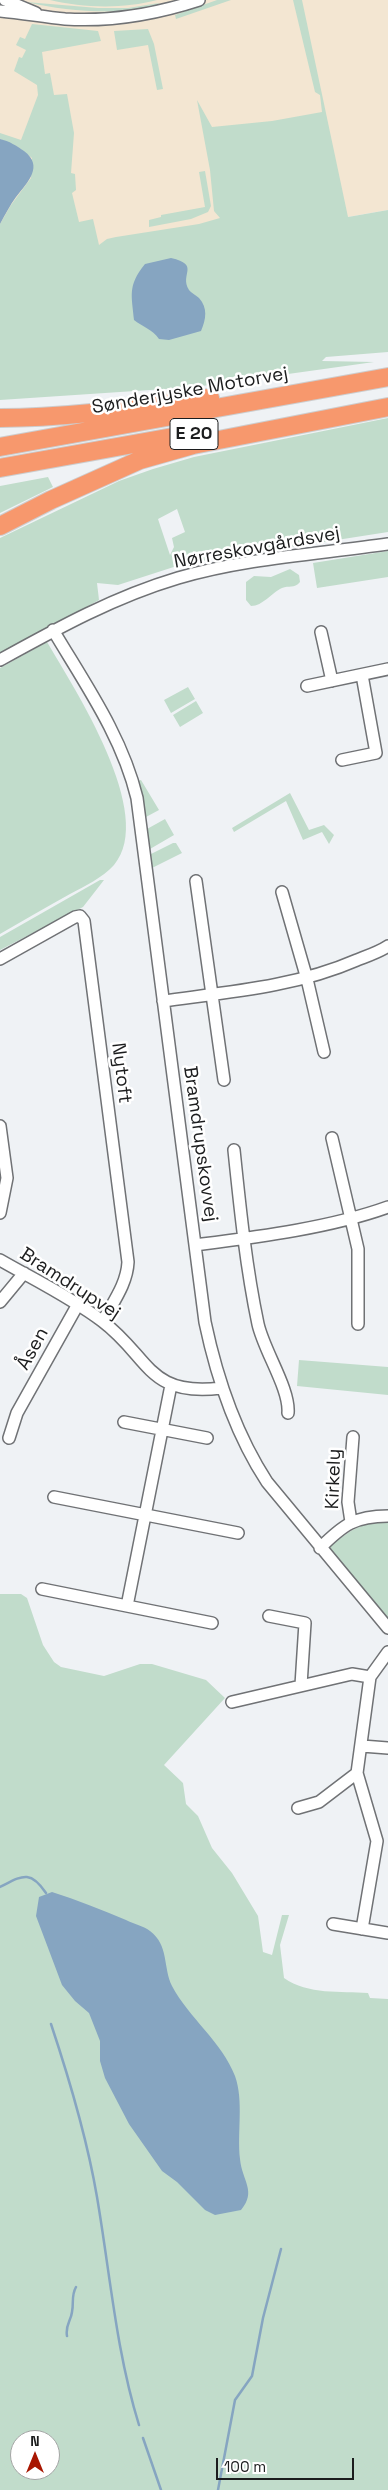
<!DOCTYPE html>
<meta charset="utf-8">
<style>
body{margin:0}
#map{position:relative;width:388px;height:2490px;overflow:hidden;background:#eff2f5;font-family:"Space Grotesk",sans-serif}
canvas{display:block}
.north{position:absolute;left:10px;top:2430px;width:50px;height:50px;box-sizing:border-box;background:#fff;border:1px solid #a4a5a5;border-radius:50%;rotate:0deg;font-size:14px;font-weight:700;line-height:20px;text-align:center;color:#1c1d1e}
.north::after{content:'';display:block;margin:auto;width:18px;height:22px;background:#a81702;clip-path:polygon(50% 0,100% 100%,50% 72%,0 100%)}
.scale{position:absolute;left:216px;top:2458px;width:138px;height:22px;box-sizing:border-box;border:2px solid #1c1d1e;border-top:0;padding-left:6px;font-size:15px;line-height:18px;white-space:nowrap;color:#1c1d1e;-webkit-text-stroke:4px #fff;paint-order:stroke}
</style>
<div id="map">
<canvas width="388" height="2490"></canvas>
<div class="north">N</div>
<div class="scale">100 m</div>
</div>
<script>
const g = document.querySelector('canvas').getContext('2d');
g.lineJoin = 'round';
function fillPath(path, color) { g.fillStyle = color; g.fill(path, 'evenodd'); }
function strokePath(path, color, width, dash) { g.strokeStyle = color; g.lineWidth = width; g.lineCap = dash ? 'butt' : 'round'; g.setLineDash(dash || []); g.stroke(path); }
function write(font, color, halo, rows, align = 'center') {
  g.font = font + ' "Space Grotesk",sans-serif'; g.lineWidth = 5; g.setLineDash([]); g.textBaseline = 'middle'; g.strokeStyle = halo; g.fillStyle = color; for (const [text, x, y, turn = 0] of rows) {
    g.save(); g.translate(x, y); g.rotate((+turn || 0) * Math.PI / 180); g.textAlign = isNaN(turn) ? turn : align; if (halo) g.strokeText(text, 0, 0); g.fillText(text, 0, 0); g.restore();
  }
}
fillPath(new Path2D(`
 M0 0H388V210L211 241 0 263Z`), '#f3e6d2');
fillPath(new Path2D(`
 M50 0H157C124 9 83 8 50 0Z
 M217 0H231L176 19 175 15Z
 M293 0H302L348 217 388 210V352L326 357 322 361 374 362 195 387 0 400V224L11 205 31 178 32 158 18 147 0 139V133L21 140 38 95 37 85 14 71 19 57 22 58 26 50 16 45 20 37 25 39 32 24 98 31 101 41 42 52 45 74 50 73 54 95 67 94 74 133 71 173 75 174 76 190 72 193 79 222 93 219 99 245 107 239 116 237 199 224 220 218 214 211 210 170 197 100 212 127 272 121 322 112 320 95 315 92Z
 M26 2 98 8H128L159 3 154 8C110 14 69 12 26 2Z
 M148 29 154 44 163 89 157 90 148 45 117 50 114 31Z
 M205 171 211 206 208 212 191 219 149 227V220L161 217V215L205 207 199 172Z
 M388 418V532L183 564 118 585 97 583 99 600 0 655V538L119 481 153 469 194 457ZM177 509 185 532 172 538 174 547 170 555 158 519Z
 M48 477 53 487 0 513V486Z
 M388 551V577L317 588 313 563Z
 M290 569 299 575 300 582C294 589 289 585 282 588 271 593 263 606 251 606L246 600V582L254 576 271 577Z
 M47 642C74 688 157 815 114 865 102 878 85 886 70 894 46 907 23 921 0 934V668Z
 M188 687 195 699 171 713 164 700Z
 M196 701 203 713 180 727 173 715Z
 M141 780 159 810 146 817 138 781Z
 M290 793 309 830 324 825 334 835 329 844 322 832 303 840 286 801 234 832 232 828Z
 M165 819 174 835 150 849 147 829Z
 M173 843H176L182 853 152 868 151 854Z
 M100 880H104L83 907 0 950V937Z
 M299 1360 388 1367V1395L297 1386Z
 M388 1520V1618L328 1549C349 1530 359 1524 388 1520Z
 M0 1594H21L27 1598 43 1645 54 1662 61 1667 104 1676 140 1664H152L206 1680 225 1698 164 1765 183 1783 186 1804 198 1816 212 1848 232 1873 258 1916 263 1952 272 1955 282 1915H289L280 1945 284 1978C308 1995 341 1991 368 1993L370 1998 388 1999V2490H0ZM20 2440H50V2470H20Z`), '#c1dccb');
fillPath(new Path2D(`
 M0 139C9 141 17 146 24 151 44 166 28 182 16 197 10 205 5 215 0 224Z
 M171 258C201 265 179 274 189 290 191 293 196 295 199 298 208 308 206 319 201 331L169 340 159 339C152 329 143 327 134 320 132 296 127 286 145 264Z
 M52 1892C77 1900 102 1910 126 1920 134 1924 144 1926 150 1931 169 1945 163 1968 172 1986 189 2018 222 2042 235 2076 244 2101 237 2132 240 2159 242 2181 257 2191 241 2210L215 2215 205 2210 177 2182 162 2171 129 2124 105 2078 100 2061V2041L89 2013 75 2001 62 1985 36 1916 39 1897Z`), '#86a5c1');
strokePath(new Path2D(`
 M0 1887C22 1876 30 1869 46 1893
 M51 2024C70 2081 87 2138 97 2197 110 2273 116 2351 139 2425
 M67 2336C65 2325 71 2321 72 2312 74 2302 71 2296 76 2287
 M143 2438 161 2490
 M218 2490 235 2400 252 2376 263 2318 281 2249`), '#86a5c1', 2.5);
const minor = new Path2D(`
 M5 0 36 13
 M0 11C22 13 44 17 65 19 111 22 156 14 199 0
 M53 630C85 684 122 736 137 798L205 1322C217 1379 235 1433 267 1482L388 1628
 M321 632 332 681
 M0 660C58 628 114 597 178 578 246 558 319 554 388 544
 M307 686 388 669
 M342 760 376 753 362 675
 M196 881 224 1080
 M282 892 307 979 324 1052
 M0 959 75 917 80 916 84 921 128 1262C127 1284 113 1302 103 1321
 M163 1001C229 992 295 987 357 960 367 956 379 952 388 946
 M0 1126 7 1178 0 1213
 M332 1138 358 1249V1324
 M234 1150C240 1208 246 1267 258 1324 264 1351 290 1389 288 1413
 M195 1245C257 1237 330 1228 388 1207
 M0 1260C33 1279 72 1298 102 1321 150 1357 147 1397 221 1388
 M0 1302 24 1273
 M124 1422 207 1438
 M9 1438 17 1413 77 1306
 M54 1497 238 1533
 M351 1522 348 1502 353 1437
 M320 1548C343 1525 355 1516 388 1516
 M42 1589 212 1623
 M127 1606 171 1385
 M269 1616 305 1623 301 1685
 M232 1702 352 1674 370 1677
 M362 1746 388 1748
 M298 1808 319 1802 357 1773
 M333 1924 388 1933
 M362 1929 377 1841 357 1773 370 1677 388 1652`);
const highway = new Path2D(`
 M0 418C71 418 140 407 210 398
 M0 447 388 377
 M0 468 206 431
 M0 526 51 500 140 460 193 445 388 407`);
strokePath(minor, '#707275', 14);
strokePath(highway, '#cdcdce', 20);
strokePath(minor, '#fff', 11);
strokePath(highway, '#f7986d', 18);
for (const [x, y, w] of [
 [194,434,48]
]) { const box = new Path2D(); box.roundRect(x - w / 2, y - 15.5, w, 31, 4); g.fillStyle = '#fff'; g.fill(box); strokePath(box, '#1c1d1e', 1); }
write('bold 18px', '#1c1d1e', null, [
 ["E 20",194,434]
]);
write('19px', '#1c1d1e', '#fff', [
 ["Sønderjyske Motorvej",190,391,-10],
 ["Nørreskovgårdsvej",257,548,-10],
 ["Nytoft",121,1073,83],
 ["Bramdrupskovvej",200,1144,82],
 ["Bramdrupvej",70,1284,33],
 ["Åsen",33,1349,-61],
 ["Kirkely",334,1479,-88]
]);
</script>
